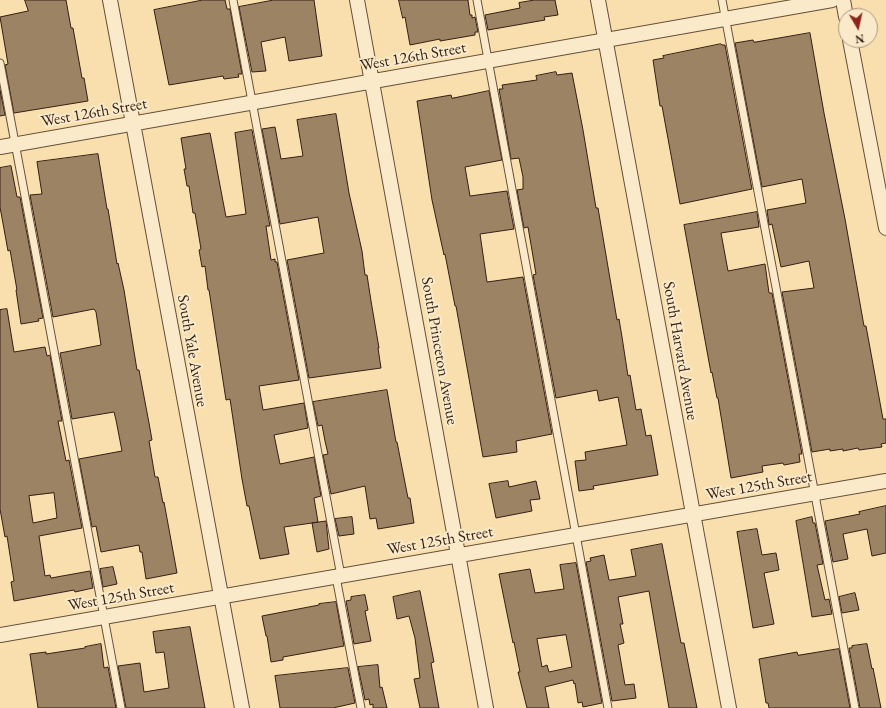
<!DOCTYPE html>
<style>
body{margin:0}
#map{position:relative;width:886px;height:708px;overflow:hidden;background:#f8dfad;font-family:"EB Garamond",serif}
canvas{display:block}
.north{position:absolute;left:838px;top:8px;width:40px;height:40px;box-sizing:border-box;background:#faeaca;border:1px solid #ac9982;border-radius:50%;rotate:171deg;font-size:11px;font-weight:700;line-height:16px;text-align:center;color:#361f15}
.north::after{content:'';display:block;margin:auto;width:14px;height:18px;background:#8f2418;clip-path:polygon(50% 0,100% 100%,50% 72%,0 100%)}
</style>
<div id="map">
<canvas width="886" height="708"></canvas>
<div class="north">N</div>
</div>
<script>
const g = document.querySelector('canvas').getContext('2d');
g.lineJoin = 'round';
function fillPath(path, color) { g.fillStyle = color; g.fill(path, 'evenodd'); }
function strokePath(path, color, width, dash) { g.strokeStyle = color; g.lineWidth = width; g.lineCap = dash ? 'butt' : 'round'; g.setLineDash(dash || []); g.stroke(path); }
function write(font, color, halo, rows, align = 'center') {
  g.font = font + ' "EB Garamond",serif'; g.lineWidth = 4; g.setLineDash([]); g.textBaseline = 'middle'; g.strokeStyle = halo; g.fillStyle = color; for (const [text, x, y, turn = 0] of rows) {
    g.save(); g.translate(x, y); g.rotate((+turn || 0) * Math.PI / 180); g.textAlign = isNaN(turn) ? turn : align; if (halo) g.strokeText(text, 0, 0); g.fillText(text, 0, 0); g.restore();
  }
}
const building = new Path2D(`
 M25 0H66L71 28H73L82 78H84L88 101 14 113 5 65 8 64 0 17 28 11Z
 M203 0H225L227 9H230L242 74H238L239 77 224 79 223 76 169 85 154 10Z
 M274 0H314L322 56 289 61 285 37 261 42 266 71 252 72 239 7Z
 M399 0H468L470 15H472V18L475 17 478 32H475V35L440 41V39L410 45 405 17 403 18Z
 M535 0H555L558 15 544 17 545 20 488 30 485 15 520 8 519 3Z
 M810 33 824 113 845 219 864 326H866L883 419H886V443L881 444 882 447 859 450 858 448 843 451V449L830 451V449L812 452 782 292 814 288 809 261 781 267 772 224 769 225 767 210 806 203 802 179 762 187 735 43 753 40 754 42Z
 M721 44 722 45H725L752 189 680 204 662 106H660L653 60 664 58 663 56Z
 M556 72 557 75 572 73 583 130 596 208H598L617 320 619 319 622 337 628 376 630 375 636 410 641 409 646 436 651 435 658 475 593 486 594 489 579 491 575 461 586 460 585 452 627 445 618 397 599 401 597 390 556 398 533 275 536 274 528 227 524 228 517 190 523 189V177L519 158 511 159 499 89H503L502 85 537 80 536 76Z
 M0 90 5 115 0 116Z
 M489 91 502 160 465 167 470 196 507 191 514 229 480 234 487 282 523 277 552 434 516 441 517 452 483 457 456 306H455L445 254 444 255 432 200 417 101 451 95 452 98Z
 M336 114 349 193 362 251 365 275H367L371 301 379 348H378L381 368 309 378 287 260 324 253 318 217 280 224 262 129 275 127 281 159 303 156 297 120Z
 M252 130 270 226H266L271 260 275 259V262H277L299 380 259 386 263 410 304 403 308 428 274 435 280 464 314 457 321 496 314 498 318 522 312 523 326 521 329 549 317 552 312 523 284 527 289 554 260 559 249 506H247L242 479 230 399 226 400 209 290H208L205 266 202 267 199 250 201 249 195 213H193L189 186H187L184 169H186L181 138 210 133 226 217 246 214 235 133Z
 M98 154 107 209H108L117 264 118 263 124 290 137 370H139L149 423 152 440 149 441 155 477H158L163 503 164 502 177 573 146 579 142 552H140L139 545 101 552 96 526 92 527 79 459 122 451 116 420 114 412 72 419 60 353 101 345 96 312 94 309 53 317 30 195 42 194 37 162Z
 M11 166 17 197H20L43 318 38 319 39 321 21 324 16 290H17L10 250 8 251 0 207V168Z
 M757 212 759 227 721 233 728 271 765 264 769 293H772L802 454H799L800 462 784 465 783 463 762 466 763 472 731 478 718 398H717L712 372 711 373 684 225Z
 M7 309 14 352 45 347 47 356 50 355 62 421H58L66 461 69 460 82 528 39 536 45 576 50 575 51 578 90 571 93 588 75 592 74 590 14 601 11 582 14 581 7 536 5 537 0 509V310ZM54 493 57 518 33 523 29 496Z
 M387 390 396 442H397L408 498H410L414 523 378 529 376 518 370 519 365 486 331 494 323 455 328 454 325 441 322 425 318 426 313 402Z
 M508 481 509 487 536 481 540 499 530 500 532 511 496 518 489 484Z
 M886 506V553L872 556 867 529 843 534 848 559 833 562 825 521 860 514 859 512Z
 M352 517 354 534 339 536 335 519Z
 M812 517 813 523H815L823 564 817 565 825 600 829 599 832 614 812 617 796 521Z
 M757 529 762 555 776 553 779 570 764 573 774 624 753 628 737 532Z
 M662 544 681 643H684L697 708H669L649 591 618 597 623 624H620L624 643 618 645 625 685 634 684 636 698 612 701 586 562 591 561 590 558 604 555 609 580H611L636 576 631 550Z
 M576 563 602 703 583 707 582 702 578 703 575 683 574 684 573 680 545 687 549 708H527L518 672H520L514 642 513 643 499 574 530 569 535 593 564 589 560 565ZM566 635 572 667 549 672 547 665 542 667 537 639Z
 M113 567 117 584 103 587 100 569Z
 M420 591 434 662 431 663 439 708H420L414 679 420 678 415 638 409 616 397 619 393 597Z
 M855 593 859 610 842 613 839 597Z
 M365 595 368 610 365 611 371 641 354 644 346 601 351 600V597Z
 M336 602 344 646 283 657V660L271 662 267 636H266L262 616 319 605V604Z
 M190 627 205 708H126L118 666 140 663 144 692 169 688 164 652 156 653 153 632Z
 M101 644 104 668 108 667 116 708H38L30 654 46 652V654L85 648V647Z
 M867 644 872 669 873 668 881 708H860L849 648H852V646Z
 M839 649 850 708H769L768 703H766L759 659 797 652 798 655Z
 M378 665 380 688 382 687 387 708H373V704L370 705 369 699 365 700 358 667Z
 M348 668 355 703 333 708H280L275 676Z`);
fillPath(building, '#9b8364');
strokePath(building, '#361f15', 1);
const service = new Path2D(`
 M233 0 341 576
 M477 0 608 708
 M722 0 855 708
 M0 63 121 708
 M336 577 361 708`);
const minor = new Path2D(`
 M110 0 242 708
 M357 0 486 708
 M598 0 729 708
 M843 0 846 17
 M850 40 886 228
 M0 147 832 0
 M0 635 886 481`);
strokePath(service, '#664f3b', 9);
strokePath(minor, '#664f3b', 16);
strokePath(service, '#faeaca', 7);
strokePath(minor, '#faeaca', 14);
write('16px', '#361f15', '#faeaca', [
 ["West 126th Street",413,57,-10],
 ["West 126th Street",94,113,-10],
 ["South Yale Avenue",192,351,80],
 ["South Princeton Avenue",439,351,80],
 ["South Harvard Avenue",680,351,80],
 ["West 125th Street",759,486,-10],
 ["West 125th Street",440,541,-10],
 ["West 125th Street",121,597,-10]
]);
</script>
